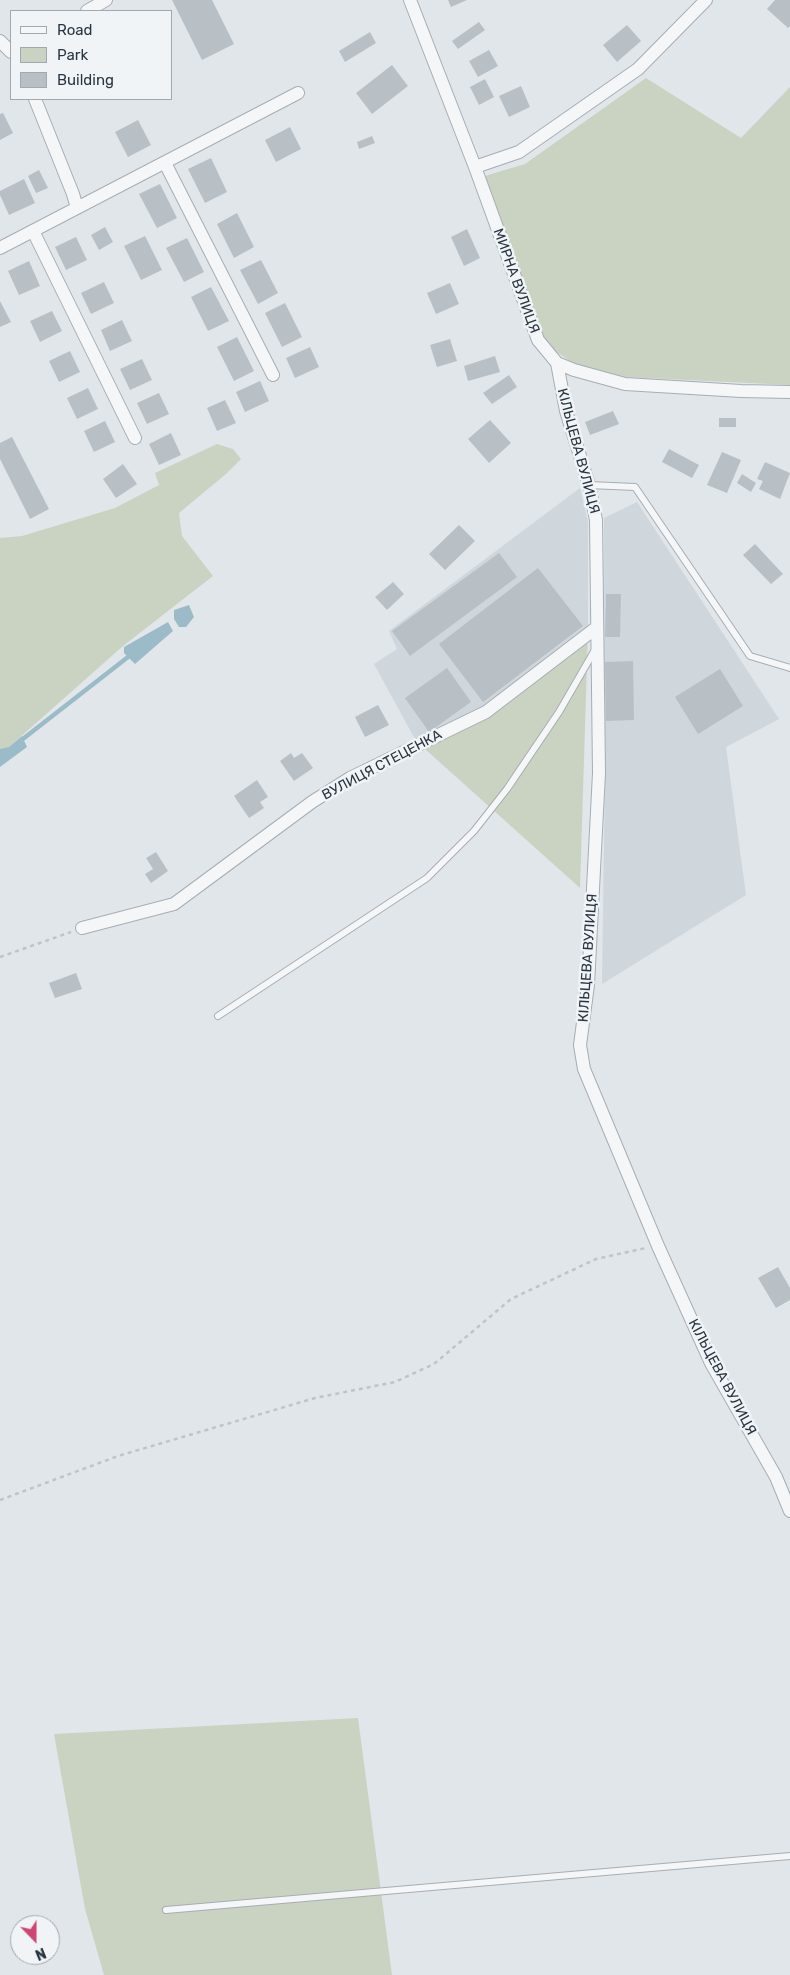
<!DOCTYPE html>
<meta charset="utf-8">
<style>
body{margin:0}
#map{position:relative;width:790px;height:1975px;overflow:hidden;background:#e1e6ea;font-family:Rubik,sans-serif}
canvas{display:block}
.legend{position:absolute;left:10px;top:10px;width:162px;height:90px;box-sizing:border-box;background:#f1f4f7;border:1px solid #a1a8ae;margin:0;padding:6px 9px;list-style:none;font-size:15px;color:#293641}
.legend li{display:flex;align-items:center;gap:10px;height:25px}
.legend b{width:25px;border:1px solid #a1a8ae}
.north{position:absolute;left:10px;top:1915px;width:50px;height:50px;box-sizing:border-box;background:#f1f4f7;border:1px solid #a1a8ae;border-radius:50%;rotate:158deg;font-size:14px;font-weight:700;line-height:20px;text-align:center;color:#293641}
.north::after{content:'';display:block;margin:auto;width:18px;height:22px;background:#ce4774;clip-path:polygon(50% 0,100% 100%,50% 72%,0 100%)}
</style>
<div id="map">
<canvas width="790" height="1975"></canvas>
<ul class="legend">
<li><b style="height:6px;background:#f4f6f8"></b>Road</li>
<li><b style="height:14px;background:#cad3c2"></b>Park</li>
<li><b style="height:14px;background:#b8c0c6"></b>Building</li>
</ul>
<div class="north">N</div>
</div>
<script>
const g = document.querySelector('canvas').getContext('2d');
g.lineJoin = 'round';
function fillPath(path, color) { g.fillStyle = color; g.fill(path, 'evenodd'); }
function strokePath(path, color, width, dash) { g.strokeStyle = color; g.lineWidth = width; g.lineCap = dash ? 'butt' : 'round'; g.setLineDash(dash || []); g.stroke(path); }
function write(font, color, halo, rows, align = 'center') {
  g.font = font + ' Rubik,sans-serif'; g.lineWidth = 5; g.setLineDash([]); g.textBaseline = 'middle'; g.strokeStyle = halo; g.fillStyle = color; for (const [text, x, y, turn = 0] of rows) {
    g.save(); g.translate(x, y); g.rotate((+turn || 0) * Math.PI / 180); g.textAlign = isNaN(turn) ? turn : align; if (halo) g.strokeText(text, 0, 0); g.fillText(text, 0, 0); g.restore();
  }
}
fillPath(new Path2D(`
 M580 488 588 522V631L485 709 416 741 374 664 397 649 389 631Z
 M637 502 779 719 726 747 746 895 602 984 605 771 604 518Z`), '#cfd6dc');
fillPath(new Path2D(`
 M646 78 741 138 790 87V385L625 377 574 364 551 348 542 336 485 176 525 164Z
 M217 444 233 449 241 459 226 474 179 513 182 536 213 576 123 646 0 755V538L22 536 115 508 159 485 155 473Z
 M588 631 580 888 416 741 485 709Z
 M358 1718 392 1975H104L85 1909 54 1734Z`), '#cad3c2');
fillPath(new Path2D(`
 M189 605 194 617 186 627H179L174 619V610Z
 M168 622 173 631 135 664 124 653V647Z
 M22 736 27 747 0 767V749L9 747Z`), '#9cbbc9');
strokePath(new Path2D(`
 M19 742 128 657`), '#9cbbc9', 4.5);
fillPath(new Path2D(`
 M172 0H212L234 44 202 60Z
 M448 0H467L451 7Z
 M775 0H790V26L788 28 767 9Z
 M479 22 485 30 458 49 452 41Z
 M627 25 641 41 617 62 603 45Z
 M370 32 376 43 345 62 339 51Z
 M489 50 498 66 478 77 469 61Z
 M392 65 408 86 372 114 356 93Z
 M485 79 494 97 479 105 470 87Z
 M521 86 530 107 509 117 499 96Z
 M3 113 13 133 0 140V114Z
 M138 120 151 145 128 157 115 132Z
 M290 127 301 149 276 162 265 140Z
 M372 136 375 143 359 149 357 142Z
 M211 158 227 192 205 203 188 169Z
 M39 170 48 188 36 193 28 176Z
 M24 179 35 203 9 215 0 195V191Z
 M160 184 177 218 157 228 139 194Z
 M237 213 254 247 234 258 217 224Z
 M105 227 113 242 99 250 91 235Z
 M467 229 480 258 464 266 451 237Z
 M145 236 162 270 141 280 124 246Z
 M76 237 87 260 66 270 55 247Z
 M187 238 204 272 184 282 166 248Z
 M261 260 278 293 258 304 240 270Z
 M29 261 40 286 19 295 8 271Z
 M104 282 114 303 91 314 81 293Z
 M450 283 459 304 436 314 427 293Z
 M211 287 229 321 208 331 191 297Z
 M0 301 11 322 0 327Z
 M285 303 302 337 282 347 265 313Z
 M52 311 62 331 40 342 30 321Z
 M122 320 132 341 110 351 101 330Z
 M237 337 254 371 234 381 217 347Z
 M450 339 457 361 437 367 430 345Z
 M310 347 319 367 295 378 286 358Z
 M70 351 80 372 59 382 49 361Z
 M495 356 500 372 468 381 464 366Z
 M142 359 152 380 130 390 120 369Z
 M509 375 517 387 492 404 483 393Z
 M260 381 269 401 245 412 236 392Z
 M88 388 98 409 77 419 67 398Z
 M159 393 169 414 147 424 137 403Z
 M225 400 236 423 217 431 207 408Z
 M613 411 619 424 590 435 585 422Z
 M719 418H736V427H719Z
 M490 420 511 443 489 463 468 439Z
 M105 421 115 442 94 452 84 431Z
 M171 433 181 455 159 465 149 444Z
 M12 437 49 509 30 519 0 459V443Z
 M669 449 699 465 692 478 662 462Z
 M722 452 741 460 727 493 707 485Z
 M765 462 790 473 780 499 759 489 763 481 757 479Z
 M123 464 137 484 116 498 103 479Z
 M742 474 756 483 751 492 737 483Z
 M459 525 475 541 445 570 429 554Z
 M755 544 783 574 771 584 743 555Z
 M499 553 517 577 410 656 392 631Z
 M538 568 583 626 483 702 439 644Z
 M393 582 404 594 387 610 375 597Z
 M606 594H621L620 637H605Z
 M633 661 634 720 606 721 605 662Z
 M447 668 471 702 429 732 405 698Z
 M720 669 743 706 698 734 675 697Z
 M378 705 389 725 365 737 355 717Z
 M291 753 294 758 302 753 313 768 294 781 280 761Z
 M257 780 268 797 260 802 264 808 249 818 234 796Z
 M156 852 168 871 151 883 145 874 153 869 146 858Z
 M76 973 82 989 55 998 49 983Z
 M778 1267 790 1288V1300L776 1308 758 1278Z`), '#b8c0c6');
const service = new Path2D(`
 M589 485 635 487 750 656 790 668
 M218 1016 427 878 474 831 507 789 559 712 596 648
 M166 1910 790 1856`);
const minor = new Path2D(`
 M410 0 475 167 538 340 557 363 574 370 625 384 741 391 790 392
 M87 11 106 0
 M0 41 11 52
 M35 99 73 194 77 208
 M165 163 273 375
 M475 167 519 152 638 69 706 0
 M33 231 135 438
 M0 248 298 93
 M557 363 566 411 589 485 596 520 599 773 588 985 580 1045 584 1069 658 1246 711 1363 776 1477 790 1511
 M82 928 174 904 312 802 350 778 486 712 596 628`);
strokePath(service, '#a6aeb4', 8);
strokePath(minor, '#a6aeb4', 14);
strokePath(new Path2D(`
 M0 957 71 932
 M0 1500 118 1456 315 1398 395 1382 434 1364 511 1299 596 1259 646 1248`), '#bfc4c8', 2.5, [4, 4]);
strokePath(service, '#f4f6f8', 6);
strokePath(minor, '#f4f6f8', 12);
write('14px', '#293641', '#f1f4f7', [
 ["МИРНА ВУЛИЦЯ",516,281,70],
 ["КІЛЬЦЕВА ВУЛИЦЯ",578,451,75],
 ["ВУЛИЦЯ СТЕЦЕНКА",382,765,-28],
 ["КІЛЬЦЕВА ВУЛИЦЯ",588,958,-86],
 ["КІЛЬЦЕВА ВУЛИЦЯ",722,1377,62]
]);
</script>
